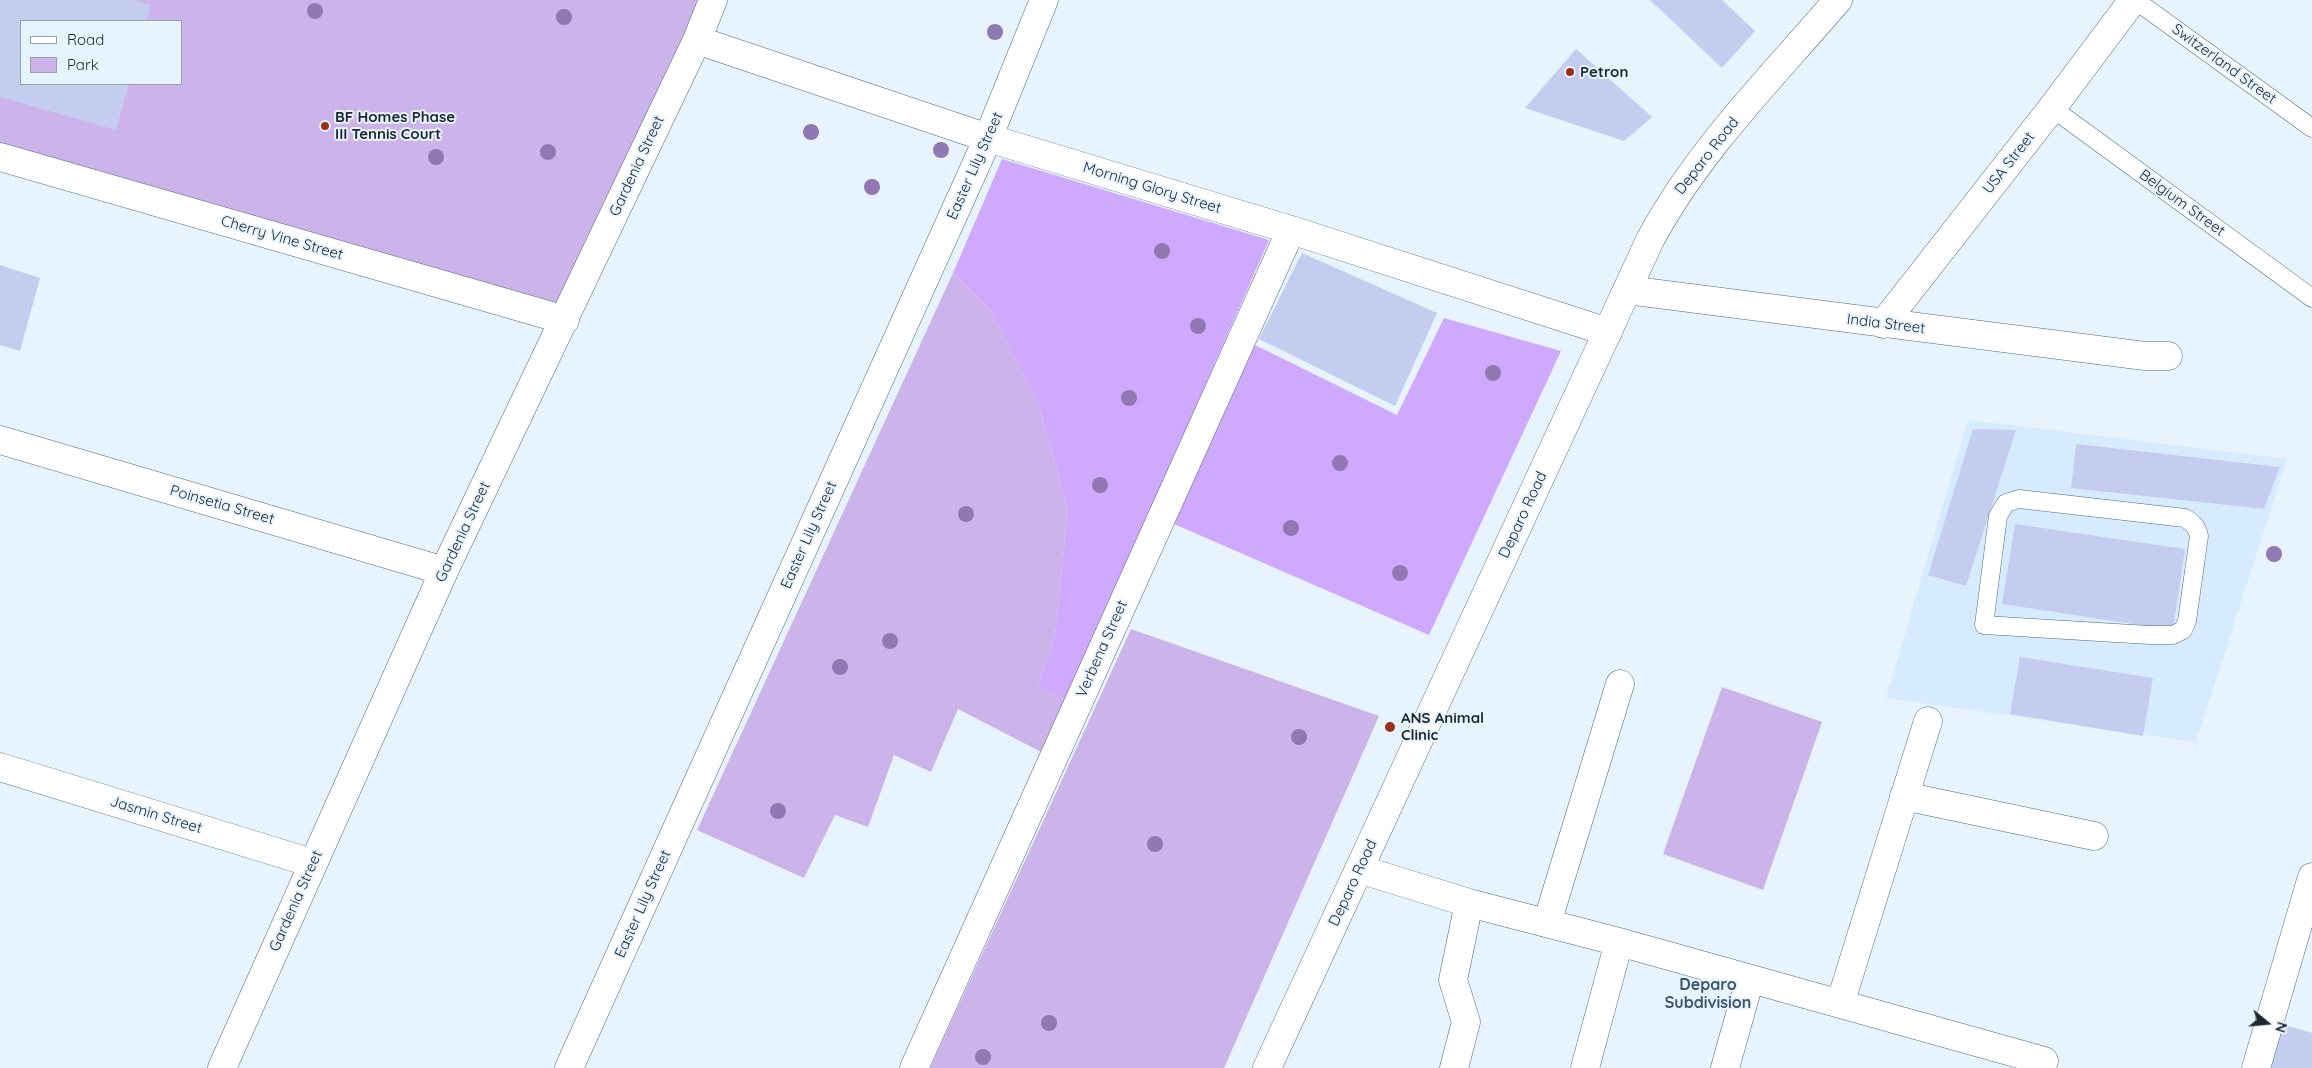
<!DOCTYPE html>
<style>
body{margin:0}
#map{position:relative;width:2312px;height:1068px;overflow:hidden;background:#e7f3fd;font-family:Quicksand,sans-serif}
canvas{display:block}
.legend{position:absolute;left:20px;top:20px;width:162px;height:65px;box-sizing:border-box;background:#e7f3fd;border:1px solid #96a2ab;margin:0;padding:6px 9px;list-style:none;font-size:15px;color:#1d2831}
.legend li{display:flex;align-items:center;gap:10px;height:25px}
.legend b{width:25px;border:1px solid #96a2ab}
.north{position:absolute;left:2242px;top:998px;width:50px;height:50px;-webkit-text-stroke:4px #e7f3fd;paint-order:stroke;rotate:107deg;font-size:14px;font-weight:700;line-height:20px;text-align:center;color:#1d2831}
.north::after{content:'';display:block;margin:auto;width:18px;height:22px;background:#1d2831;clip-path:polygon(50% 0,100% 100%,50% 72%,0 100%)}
</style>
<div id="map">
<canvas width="2312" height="1068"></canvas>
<ul class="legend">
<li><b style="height:6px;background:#fff"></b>Road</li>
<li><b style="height:14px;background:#ccb4ea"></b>Park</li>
</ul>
<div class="north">N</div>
</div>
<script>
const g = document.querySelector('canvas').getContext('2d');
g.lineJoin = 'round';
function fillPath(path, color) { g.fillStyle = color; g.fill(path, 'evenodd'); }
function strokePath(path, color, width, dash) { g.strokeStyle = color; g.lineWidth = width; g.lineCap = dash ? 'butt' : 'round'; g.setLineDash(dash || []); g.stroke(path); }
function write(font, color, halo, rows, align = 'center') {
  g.font = font + ' Quicksand,sans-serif'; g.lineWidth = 4; g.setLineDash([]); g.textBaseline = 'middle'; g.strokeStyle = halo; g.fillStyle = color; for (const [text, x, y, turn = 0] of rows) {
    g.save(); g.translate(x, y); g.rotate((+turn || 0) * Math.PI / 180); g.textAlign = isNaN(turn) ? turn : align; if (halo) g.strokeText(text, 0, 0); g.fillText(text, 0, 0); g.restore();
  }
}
fillPath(new Path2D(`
 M1968 420 2287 459 2196 742 1886 698Z`), '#d6ebfd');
fillPath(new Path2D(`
 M0 0H700L561 305 0 144ZM21 21H181V84H21Z
 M953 273 991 311 1038 403 1068 509 1055 637 1038 686 1067 700 1043 753 958 709 931 772 894 755 868 827 835 815 804 878 697 830Z
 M1131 629 1379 716 1224 1068H930Z
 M1722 687 1822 722 1763 890 1663 854Z`), '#ccb4ea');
fillPath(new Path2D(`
 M1002 159 1269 240 1067 700 1038 686 1055 637 1068 509 1038 403 991 311 953 273Z
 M1444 318 1561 351 1429 635 1174 524 1255 345 1397 415Z`), '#cfa9fe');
fillPath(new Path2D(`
 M0 0H134L151 5 146 21H21V84H129L116 130 0 97Z
 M1650 0H1722L1755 31 1722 68Z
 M1576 49 1652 117 1624 141 1525 108Z
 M1302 253 1437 313 1395 406 1259 339Z
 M0 265 40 278 20 351 0 345Z
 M1973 429 2016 430 1966 586 1928 575Z
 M2076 444 2280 467 2264 509 2071 488Z
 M2015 524 2185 549 2173 630 2002 604Z
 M2020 657 2153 678 2143 736 2010 714Z
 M2278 1023 2312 1033V1068H2266Z`), '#c4cdf0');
const lane = new Path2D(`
 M2135 0 2312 128
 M2052 108 2312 298
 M2019 499 2185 518C2193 523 2197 527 2199 536L2187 621 2183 630 2173 635H2149L1984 625 1998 516 2006 503Z`);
const street = new Path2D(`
 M697 40 988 138 1291 230 1608 332
 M0 157 565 320
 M1627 290 2145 356H2168
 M1883 324 2052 108 2133 0
 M0 440 444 571
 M0 767 312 863
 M1904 796 2094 836
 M1359 869 1469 903 1619 942 2044 1061
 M1547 923 1620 684
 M1840 1004 1928 721
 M222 1068 444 571 697 40 713 0
 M569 1068 988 138 1044 0
 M914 1068 1291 230
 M1454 1068 1466 1022 1453 980 1469 903
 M1585 1068 1619 942
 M1725 1068 1750 979
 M2256 1068 2312 877`);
const secondary = new Path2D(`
 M1267 1068 1650 240C1698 150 1772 77 1838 0`);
strokePath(lane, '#50697f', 19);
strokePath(street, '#50697f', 29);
strokePath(secondary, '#50697f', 29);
strokePath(lane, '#fff', 18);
strokePath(street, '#fff', 28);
strokePath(secondary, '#fff', 28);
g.fillStyle = '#9178b2';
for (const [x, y] of [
 [315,11],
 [564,17],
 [995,32],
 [811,132],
 [941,150],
 [548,152],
 [436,157],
 [872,187],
 [1162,251],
 [1198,326],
 [1493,373],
 [1129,398],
 [1340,463],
 [1100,485],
 [966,514],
 [1291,528],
 [2274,554],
 [1400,573],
 [890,641],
 [840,667],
 [1299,737],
 [778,811],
 [1155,844],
 [1049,1023],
 [983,1057]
]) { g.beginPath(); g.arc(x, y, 8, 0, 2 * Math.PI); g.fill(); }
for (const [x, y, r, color] of [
 [1570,72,5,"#9a3217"],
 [325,126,5,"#9a3217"],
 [1390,727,6,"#9a3217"]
]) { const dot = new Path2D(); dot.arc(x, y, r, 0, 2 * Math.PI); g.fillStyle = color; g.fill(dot); strokePath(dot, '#e7f3fd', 2); }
write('15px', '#1d2831', '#e7f3fd', [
 ["Switzerland Street",2224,64,36],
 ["Deparo Road",1707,156,-52],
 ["USA Street",2009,163,-52],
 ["Gardenia Street",637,166,-65],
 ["Easter Lily Street",975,166,-66],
 ["Morning Glory Street",1152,188,17],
 ["Belgium Street",2182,203,36],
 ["Cherry Vine Street",282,238,16],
 ["India Street",1886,324,7],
 ["Poinsetia Street",222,505,16],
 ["Deparo Road",1523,515,-65],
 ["Gardenia Street",463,532,-65],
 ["Easter Lily Street",809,535,-66],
 ["Verbena Street",1102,649,-66],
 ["Jasmin Street",156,815,17],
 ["Deparo Road",1353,883,-65],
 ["Gardenia Street",296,901,-66],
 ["Easter Lily Street",643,904,-66]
]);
write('bold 15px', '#1d2831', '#e7f3fd', [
 ["Petron",1580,72],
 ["BF Homes Phase",335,117],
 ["III Tennis Court",335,134],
 ["ANS Animal",1401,718],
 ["Clinic",1401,735]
], 'left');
write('bold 16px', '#3e566b', '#e7f3fd', [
 ["Deparo",1708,985],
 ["Subdivision",1708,1003]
]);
</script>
